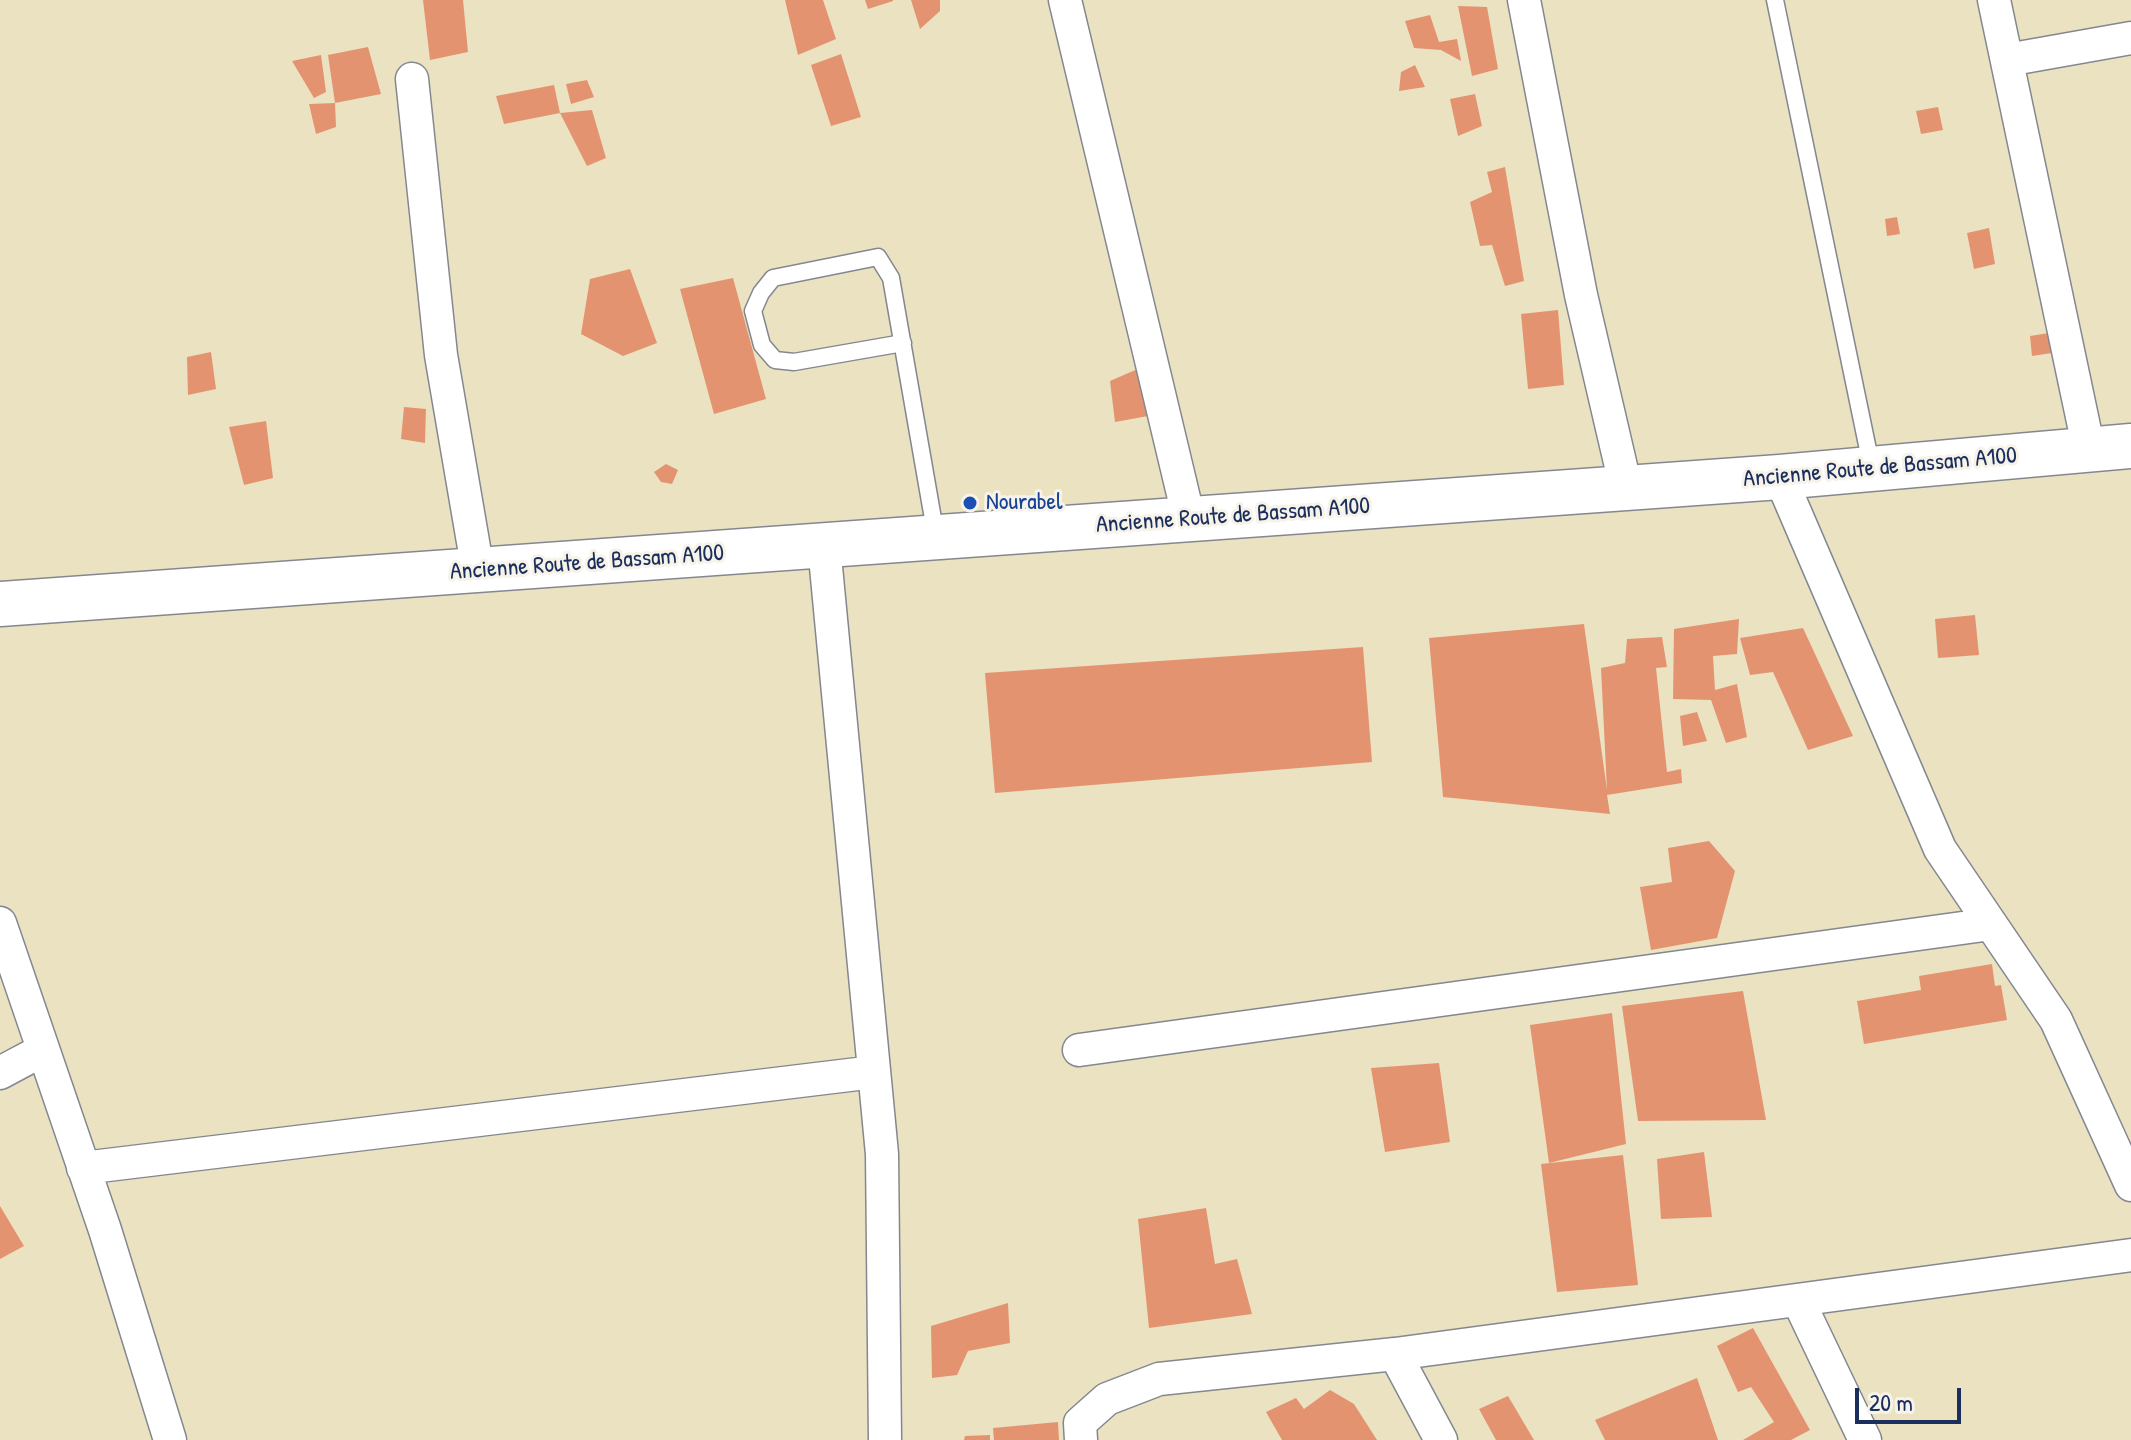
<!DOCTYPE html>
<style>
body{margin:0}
#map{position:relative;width:2131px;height:1440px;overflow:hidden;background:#ebe2c1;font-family:"Patrick Hand",sans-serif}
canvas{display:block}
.scale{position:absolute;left:1855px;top:1388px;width:106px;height:36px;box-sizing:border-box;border:4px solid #1b2f5e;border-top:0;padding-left:10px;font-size:24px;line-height:28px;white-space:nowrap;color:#1b2f5e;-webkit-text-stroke:6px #f7f3e8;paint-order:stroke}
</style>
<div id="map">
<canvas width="2131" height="1440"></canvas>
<div class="scale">20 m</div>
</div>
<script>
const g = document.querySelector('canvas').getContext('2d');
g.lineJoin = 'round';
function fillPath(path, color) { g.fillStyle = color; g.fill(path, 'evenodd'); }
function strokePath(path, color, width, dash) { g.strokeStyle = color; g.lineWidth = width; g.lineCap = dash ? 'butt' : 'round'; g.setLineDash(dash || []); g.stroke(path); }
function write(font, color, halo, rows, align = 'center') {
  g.font = font + ' "Patrick Hand",sans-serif'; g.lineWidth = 6; g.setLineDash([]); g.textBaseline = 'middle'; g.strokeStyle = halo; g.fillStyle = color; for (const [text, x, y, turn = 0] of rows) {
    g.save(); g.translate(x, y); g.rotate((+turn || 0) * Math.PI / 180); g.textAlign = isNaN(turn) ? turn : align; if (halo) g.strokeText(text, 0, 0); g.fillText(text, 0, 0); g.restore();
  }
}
fillPath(new Path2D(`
 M423 0H463L468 52 430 60Z
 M785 0H823L836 39 798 55Z
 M865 0H893V1L868 9Z
 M911 0H940V11L920 29Z
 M1458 6 1487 7 1498 69 1472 76Z
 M1430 15 1439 42 1457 39 1461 61 1441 50 1414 48 1405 21Z
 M368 47 381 94 335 103 328 55Z
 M841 54 861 117 831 126 811 65Z
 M321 55 326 92 314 98 292 61Z
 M1415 65 1425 87 1399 91 1401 72Z
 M587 80 594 97 571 104 566 84Z
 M554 85 560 113 504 124 496 96Z
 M1475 94 1482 126 1458 136 1450 99Z
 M335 103 336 127 316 134 309 104Z
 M1938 107 1943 130 1921 134 1916 111Z
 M592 110 606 158 587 166 560 113Z
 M1505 167 1524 281 1505 286 1492 245 1480 246 1470 202 1492 192 1487 172Z
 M1897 217 1900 234 1887 236 1885 219Z
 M1989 228 1995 264 1974 269 1967 233Z
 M630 269 657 343 623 356 581 334 590 279Z
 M733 278 766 399 714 414 680 289Z
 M1558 310 1564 385 1528 389 1521 314Z
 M2049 333 2052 353 2032 356 2030 336Z
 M211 352 216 389 188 395 187 357Z
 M1140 368 1148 416 1115 422 1110 381Z
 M404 407 426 409 425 443 401 439Z
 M266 421 273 478 244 485 229 427Z
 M666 464 678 470 672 484 661 482 654 472Z
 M1975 615 1979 655 1938 658 1935 619Z
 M1739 619 1737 654 1713 656 1715 690 1737 684 1747 737 1726 743 1711 700 1673 699 1674 629Z
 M1584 624 1607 790 1601 668 1625 663 1627 639 1662 637 1667 667 1656 668 1667 772 1681 769 1682 783 1607 795 1610 814 1443 797 1429 638Z
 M1803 628 1853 736 1808 750 1773 672 1750 675 1740 638Z
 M1363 647 1372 762 995 793 985 673Z
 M1697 712 1707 741 1683 746 1680 716Z
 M1709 841 1735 871 1717 938 1651 950 1640 887 1672 882 1668 848Z
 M1992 964 1995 986 2001 985 2007 1020 1864 1044 1857 1001 1921 990 1919 976Z
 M1743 991 1766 1120 1638 1121 1622 1006Z
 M1612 1013 1626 1144 1549 1163 1530 1025Z
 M1439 1063 1450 1142 1385 1152 1371 1068Z
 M1704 1152 1712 1217 1661 1219 1657 1159Z
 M1623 1155 1638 1285 1557 1292 1541 1164Z
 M0 1206 24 1246 0 1259Z
 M1206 1208 1215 1264 1237 1259 1252 1314 1149 1328 1138 1219Z
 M1008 1303 1010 1343 968 1351 957 1375 932 1378 931 1326Z
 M1753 1328 1810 1430 1791 1440H1743L1774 1422 1751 1387 1738 1392 1717 1346Z
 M1697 1378 1718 1440H1605L1595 1420Z
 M1330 1390 1354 1404 1377 1440H1282L1266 1412 1296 1398 1304 1409Z
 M1508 1396 1534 1440H1496L1479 1409Z
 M1058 1422 1059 1440H994L993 1428Z
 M990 1435V1440H964L965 1436Z`), '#e49371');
const lane = new Path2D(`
 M1775 0 1872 469
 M903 343 794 362 775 360 762 345 753 311 761 293 773 278 878 257 891 278 936 536`);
const street = new Path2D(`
 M1065 0 1189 519
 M1524 0 1581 295 1626 488
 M1994 0 2089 450
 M2007 60 2131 38
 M412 79 441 355 478 571
 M1780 477 1940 849 2056 1020 2131 1185
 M824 546 882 1154 885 1440
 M0 923 105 1230 170 1440
 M1079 1050 1991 924
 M0 1073 43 1050
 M83 1168 874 1072
 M1798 1300 1865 1440
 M1395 1354 1441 1440
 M1081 1440 1080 1423 1107 1399 1159 1379 1395 1354 2131 1255`);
const secondary = new Path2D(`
 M0 604 1780 477 2131 446`);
strokePath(lane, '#838890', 19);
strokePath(street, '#838890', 35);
strokePath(secondary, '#838890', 47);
strokePath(lane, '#fff', 16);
strokePath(street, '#fff', 32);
strokePath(secondary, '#fff', 44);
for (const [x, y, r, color] of [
 [970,503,8,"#1a4fb4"]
]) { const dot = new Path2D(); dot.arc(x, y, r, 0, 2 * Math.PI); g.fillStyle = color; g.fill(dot); strokePath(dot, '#f7f3e8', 3); }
write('24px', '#1b2f5e', '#f7f3e8', [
 ["Ancienne Route de Bassam A100",1880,468,-5],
 ["Ancienne Route de Bassam A100",1233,516,-4],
 ["Ancienne Route de Bassam A100",587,563,-4]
]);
write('24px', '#164399', '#f7f3e8', [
 ["Nourabel",986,503]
], 'left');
</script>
